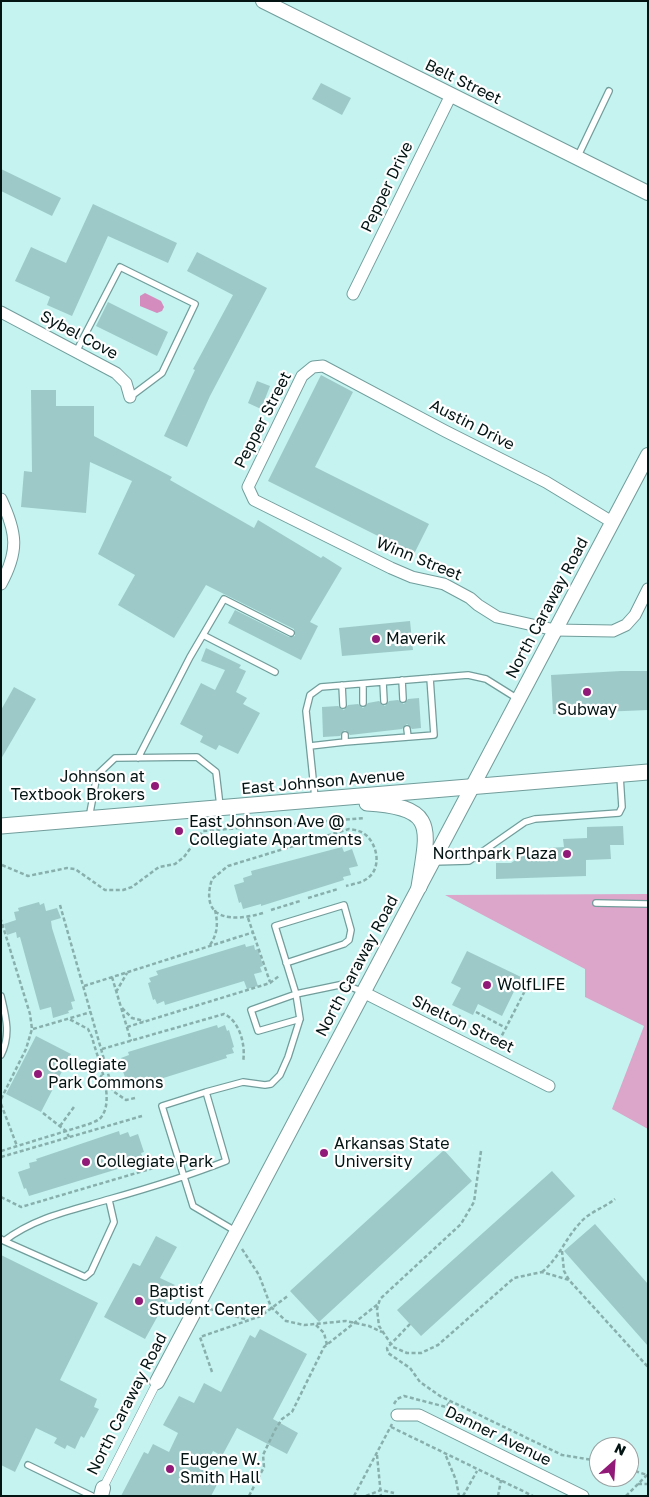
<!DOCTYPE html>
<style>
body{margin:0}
#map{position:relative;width:649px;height:1497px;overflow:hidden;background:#c4f3f0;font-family:"Golos Text",sans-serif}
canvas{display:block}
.frame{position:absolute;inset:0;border:2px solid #031413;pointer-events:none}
.north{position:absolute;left:589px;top:1437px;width:50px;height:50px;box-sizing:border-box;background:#fff;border:1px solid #9aa1a1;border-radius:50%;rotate:26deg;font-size:14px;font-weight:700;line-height:20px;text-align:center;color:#031413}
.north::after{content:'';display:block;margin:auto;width:18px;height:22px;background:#911977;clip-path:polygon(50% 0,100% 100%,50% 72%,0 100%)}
</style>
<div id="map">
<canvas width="649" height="1497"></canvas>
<div class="frame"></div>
<div class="north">N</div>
</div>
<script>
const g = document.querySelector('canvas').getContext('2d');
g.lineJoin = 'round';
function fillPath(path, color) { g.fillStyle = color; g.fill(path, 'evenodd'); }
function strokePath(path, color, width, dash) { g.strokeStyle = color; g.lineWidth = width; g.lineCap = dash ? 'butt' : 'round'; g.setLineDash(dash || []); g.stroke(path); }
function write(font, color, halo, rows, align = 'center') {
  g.font = font + ' "Golos Text",sans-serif'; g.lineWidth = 4.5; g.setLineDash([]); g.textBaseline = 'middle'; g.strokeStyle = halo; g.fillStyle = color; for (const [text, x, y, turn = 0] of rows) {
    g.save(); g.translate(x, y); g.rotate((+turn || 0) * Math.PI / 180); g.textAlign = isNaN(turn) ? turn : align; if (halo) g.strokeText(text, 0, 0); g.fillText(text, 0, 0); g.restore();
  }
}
fillPath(new Path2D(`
 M648 894V1129L612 1109 644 1026 585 997V969L445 895Z`), '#dca5ca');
fillPath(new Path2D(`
 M145 293 161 301 164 307 162 311 157 313 140 306V296Z`), '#d48bbe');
fillPath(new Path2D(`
 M321 83 351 98 342 115 312 99Z
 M1 169 61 198 52 216 1 191Z
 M93 204 177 243 168 263 108 236 72 316 47 305 50 297 15 281 31 247 66 263Z
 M197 252 267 288 210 396 187 447 164 436 195 370 193 369 233 295 187 271Z
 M108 302 168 332 157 356 96 326Z
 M321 375 353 392 315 467 429 524 414 554 268 481Z
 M257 381 270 386 261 409 248 403Z
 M31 390H56V406H94V436L172 477 170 480 254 528 258 520 321 558 323 556 342 568 310 622 318 626 301 660 228 623 235 610 289 637 295 636 294 629 206 585 174 638 118 605 135 575 98 554 132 481 90 462 86 513 21 507 24 471 32 472Z
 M410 621 413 650 342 656 339 628Z
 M206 648 241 665 239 668 246 671 236 692 247 698 243 704 260 713 238 754 219 745 216 750 200 742 203 736 180 724 201 683 215 690 225 670 201 661Z
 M621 671H648V710L553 714 551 675Z
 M14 687 36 699 1 759V710Z
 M419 698 421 728 412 729 407 724 402 729 350 735 345 730 340 736 323 737 322 707 338 706 344 710 348 705 358 704 363 708 368 703 379 701 385 706 389 701 398 700 404 704 408 699Z
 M623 826 624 845H610L611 859 586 860V876L496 879V863H511L532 849 564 847 563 839 587 838V827Z
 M342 847 344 852 352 849 358 866 349 868 351 875 343 877 344 880 261 906V904L243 909 241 902 239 903 234 885 244 882 243 878 252 875 251 871Z
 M39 902 40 905 44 903 46 911 57 908 61 918 51 921 52 928 75 1001 71 1002 73 1009 68 1011 69 1013 53 1018 51 1007 40 1010 20 937 17 938 16 932 7 935 4 924 16 920 14 912 19 911 18 908Z
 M245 944 246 947 254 945 255 950 258 949 263 966 260 967 262 972 254 974 258 986 247 989 244 981 165 1005 164 1001 157 1004 155 999 153 1000 148 983 151 982 149 978 158 975 156 971Z
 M467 951 521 977 502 1016 478 1004 473 1015 452 1005 461 988 451 983Z
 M217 1025 218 1028 225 1025 227 1031 229 1030 234 1047 232 1048 234 1053 226 1055 227 1058 138 1086 137 1083 130 1085 128 1079 126 1080 120 1063H123L121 1058 129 1055 128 1052Z
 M36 1036 71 1054 41 1112 6 1094Z
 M119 1131 120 1135 128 1132 130 1137 138 1134 144 1152 141 1153 144 1161 29 1196 26 1188 24 1189 18 1172 30 1168 29 1163 37 1161 36 1159Z
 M444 1150 472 1181 319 1322 290 1291Z
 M552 1171 575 1196 421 1336 397 1310Z
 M595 1224 648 1284V1346L564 1251Z
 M156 1236 177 1247 160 1278 175 1285 145 1339 104 1317 133 1263 140 1266Z
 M1 1255 98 1303 60 1380 97 1399 94 1407 99 1409 84 1438 81 1436 75 1449 67 1445 65 1449 54 1443 57 1438 36 1428 15 1472 1 1465Z
 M260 1329 307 1354 273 1419 298 1433 287 1454 237 1428 222 1456 213 1451 203 1471 220 1479 211 1496H121L144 1452 148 1454 153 1444 169 1452 178 1433 163 1425 179 1396 194 1403 204 1383 221 1392 250 1335 255 1338Z`), '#9dcac8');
const service = new Path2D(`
 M577 158 609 91
 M76 352 120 267 195 304 162 373 130 397
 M203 635 275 672
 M402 680 403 699
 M383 682 384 701
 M363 684V703
 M342 685 343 705
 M407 729 408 737
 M345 735V742L434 735 430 678
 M310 746 345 742
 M138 758 190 657 224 599 291 633
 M315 798 306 711 310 695 321 687 468 675 486 679 518 699
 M89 818 97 775 115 758 197 757 216 772 220 806
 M434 862 469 861 525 822 535 819 619 813 622 807 620 776
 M596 903 648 904
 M1 996C6 1017 11 1035 1 1055
 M300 1019 258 1031 251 1010 296 994 344 984 363 992
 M206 1092 162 1106 193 1206 237 1232
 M1 1239 4 1241C35 1217 73 1210 110 1199 149 1188 188 1176 226 1161L206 1092 243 1082 265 1085 271 1084 280 1075 288 1057 300 1019 296 994 275 926 344 905 351 930 349 940 344 944 286 963
 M4 1241 85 1277 91 1272 114 1222 109 1200
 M28 1465 92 1496`);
const pedestrian = new Path2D(`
 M103 1488 157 1382`);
const minor = new Path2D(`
 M353 294 451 95
 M1 312 116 373 126 383 130 397
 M1 499C17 533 19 551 1 584
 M612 522 546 482 445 431 323 366 313 367 302 376 248 487 254 500 391 568 412 577 444 584 470 598 478 605 497 617 555 630 613 631 626 625 635 615 648 589
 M363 992 549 1086
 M397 1415H419L583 1496`);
const tertiary = new Path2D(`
 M263 1 648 193
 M157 1382 648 455
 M101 1496 103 1488`);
const secondary = new Path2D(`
 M367 803C438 807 428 828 419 887
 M1 826 648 772`);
strokePath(service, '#719d9b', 8);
strokePath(pedestrian, '#719d9b', 9);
strokePath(minor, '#719d9b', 13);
strokePath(tertiary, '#719d9b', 16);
strokePath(secondary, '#719d9b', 17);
strokePath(new Path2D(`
 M2 865 28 876 67 868 75 869 105 890H123L132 887 159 867 175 864 184 857 203 831 365 818
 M308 898 338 889
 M60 905 113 1091 126 1100 135 1098
 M271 910 300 901
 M263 913C233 922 199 921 212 879L228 866 349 829C356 830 362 831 367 836 378 847 381 868 368 878 362 883 353 884 346 886
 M248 918 270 982
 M210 945C218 933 218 923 215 910
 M112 977 131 1041
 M84 986 254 932
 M116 992 127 973
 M122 1008 132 1018 144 1021
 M476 1012 506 1028
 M456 1024 460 1015
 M127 1027 270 983 279 976
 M33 1029 91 1012
 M496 1047 532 977
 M102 1049 224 1014C240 1021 246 1046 243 1062
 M92 1087 102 1075
 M1 1099 26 1049 32 1029 30 1014 1 920
 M1 1104 17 1146
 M43 1113 66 1131 69 1137
 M60 1126 74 1107
 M1 1151 89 1124C94 1122 100 1120 102 1116 115 1097 97 1058 92 1037L88 1029 69 1019
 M481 1151 474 1202 461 1224 380 1299 377 1309 379 1326 393 1347 407 1353H421L438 1345 514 1278 542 1272 569 1280 648 1367
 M1 1157 142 1116
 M1 1197 21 1207 157 1167
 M242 1249 259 1275 271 1307 286 1321 304 1325 346 1321 369 1326 382 1332
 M562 1251 564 1271 569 1280
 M542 1272C559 1258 565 1239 580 1223 589 1212 604 1208 615 1199
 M180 1294 187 1298
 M210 1309 248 1320
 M410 1324 387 1348 388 1353 410 1368 420 1382 440 1396 562 1455 599 1461
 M316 1325 324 1333 327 1345
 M212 1372 200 1337 261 1316 289 1295
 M394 1404 397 1399 404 1396 446 1407 451 1401
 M391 1427 533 1496
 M377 1455 381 1496
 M446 1456 456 1480 459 1496
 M629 1469 647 1475
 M638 1484H648
 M249 1496 264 1467 263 1455 275 1430 282 1419 292 1412 324 1347 378 1304
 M354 1496 392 1424
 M366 1496 381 1490 394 1493
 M463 1496 477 1471
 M498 1496 501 1480
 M626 1496 648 1474`), '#89afac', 2.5, [4, 2.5]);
strokePath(service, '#fff', 5.5);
strokePath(pedestrian, '#fff', 8);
strokePath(minor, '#fff', 11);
strokePath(tertiary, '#fff', 14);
strokePath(secondary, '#fff', 15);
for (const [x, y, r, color] of [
 [376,639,5,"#911977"],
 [587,692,5,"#911977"],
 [155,786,5,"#911977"],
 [179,831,5,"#911977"],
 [567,854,5,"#911977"],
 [487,985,5,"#911977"],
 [38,1074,5,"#911977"],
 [324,1153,5,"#911977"],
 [86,1162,5,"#911977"],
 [139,1301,5,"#911977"],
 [170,1469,5,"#911977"]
]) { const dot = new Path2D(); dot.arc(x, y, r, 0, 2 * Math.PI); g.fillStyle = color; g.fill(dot); strokePath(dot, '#fff', 2); }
write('16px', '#031413', '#fff', [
 ["Belt Street",463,82,26],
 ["Pepper Drive",387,187,-64],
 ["Sybel Cove",79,335,28],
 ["Pepper Street",263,420,-63],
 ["Austin Drive",472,425,27],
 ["Winn Street",419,559,22],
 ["North Caraway Road",547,608,-62],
 ["East Johnson Avenue",323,782,-5],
 ["North Caraway Road",357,966,-62],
 ["Shelton Street",463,1024,26],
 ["North Caraway Road",127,1404,-63],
 ["Danner Avenue",498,1436,26]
]);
write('16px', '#031413', '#fff', [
 ["Maverik",386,639],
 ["Subway",587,710,"center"],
 ["Johnson at",145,777,"right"],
 ["Textbook Brokers",145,795,"right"],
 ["East Johnson Ave @",189,822],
 ["Collegiate Apartments",189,840],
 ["Northpark Plaza",557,854,"right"],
 ["WolfLIFE",497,985],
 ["Collegiate",48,1065],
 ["Park Commons",48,1083],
 ["Arkansas State",334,1144],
 ["University",334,1162],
 ["Collegiate Park",96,1162],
 ["Baptist",149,1292],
 ["Student Center",149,1310],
 ["Eugene W.",180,1460],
 ["Smith Hall",180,1478]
], 'left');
</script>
